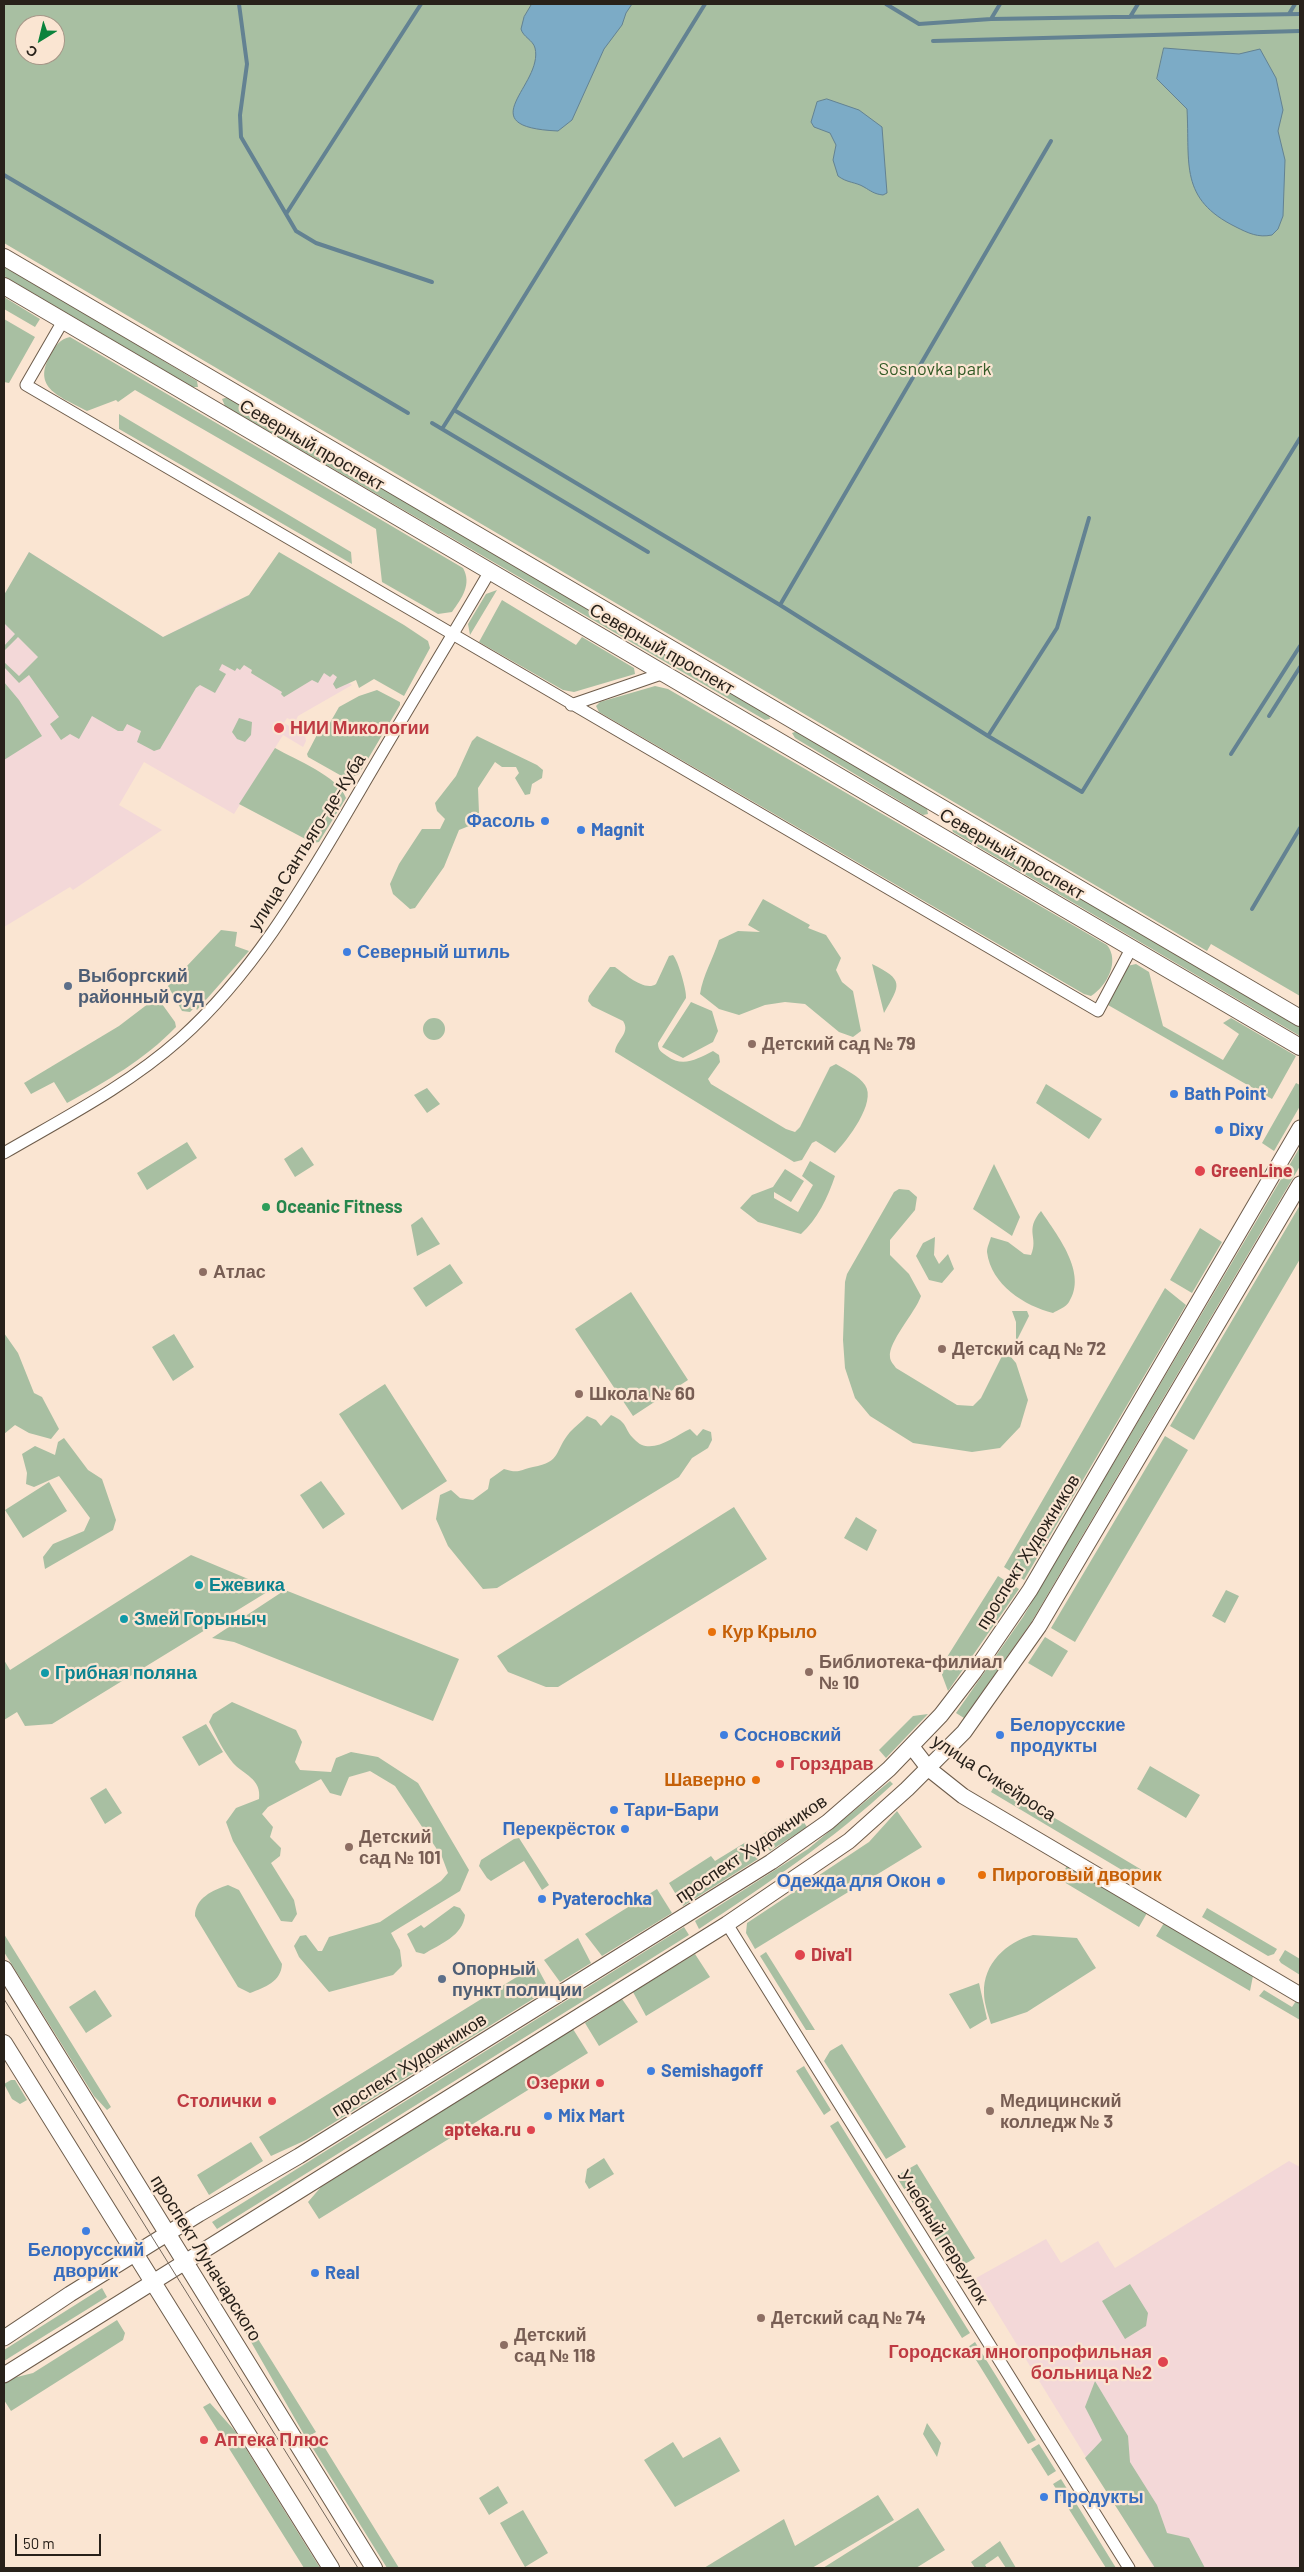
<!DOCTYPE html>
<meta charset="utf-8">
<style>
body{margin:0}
#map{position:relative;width:1304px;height:2572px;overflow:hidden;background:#fae5d2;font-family:Barlow,sans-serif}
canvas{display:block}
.frame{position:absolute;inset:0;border:5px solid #28211a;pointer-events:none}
.north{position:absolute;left:15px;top:15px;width:50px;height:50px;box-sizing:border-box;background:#fae5d2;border:1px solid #a69788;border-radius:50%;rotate:216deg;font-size:14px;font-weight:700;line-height:20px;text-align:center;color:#28211a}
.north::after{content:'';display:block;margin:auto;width:18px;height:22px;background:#0b833c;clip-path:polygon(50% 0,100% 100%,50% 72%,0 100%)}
.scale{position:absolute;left:15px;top:2534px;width:86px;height:22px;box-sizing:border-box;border:2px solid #28211a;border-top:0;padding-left:6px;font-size:15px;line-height:18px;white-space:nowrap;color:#28211a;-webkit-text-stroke:4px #fae5d2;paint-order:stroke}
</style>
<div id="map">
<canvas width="1304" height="2572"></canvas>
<div class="frame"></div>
<div class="north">С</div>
<div class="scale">50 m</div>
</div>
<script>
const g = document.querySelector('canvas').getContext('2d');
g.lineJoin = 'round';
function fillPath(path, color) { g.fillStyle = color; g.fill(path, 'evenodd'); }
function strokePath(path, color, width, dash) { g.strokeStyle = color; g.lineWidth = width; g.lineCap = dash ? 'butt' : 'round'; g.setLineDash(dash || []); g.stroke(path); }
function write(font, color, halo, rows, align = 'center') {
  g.font = font + ' Barlow,sans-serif'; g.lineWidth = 4.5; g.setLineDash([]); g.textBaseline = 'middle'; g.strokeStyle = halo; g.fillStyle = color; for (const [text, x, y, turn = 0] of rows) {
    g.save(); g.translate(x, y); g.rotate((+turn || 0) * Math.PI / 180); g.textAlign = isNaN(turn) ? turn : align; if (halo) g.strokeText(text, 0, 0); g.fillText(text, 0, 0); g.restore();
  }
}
fillPath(new Path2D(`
 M29 552 163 637 230 603 352 685 298 716 295 722 287 718 284 723 305 735 306 741 303 747 283 735 234 814 144 762 119 805 162 830 73 890 70 887 4 927V595Z
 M1289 2161 1300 2167V2568H1154L976 2278 1046 2239 1061 2263 1098 2241 1115 2268Z`), '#f3d8d8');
fillPath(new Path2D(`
 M4 4H1300V996L1211 944 1207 951 4 243ZM25 25H55V55H25Z
 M4 265 197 381 198 387H193L4 276Z
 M4 297 40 319 35 327 4 309Z
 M4 319 35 337 9 383 4 382Z
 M70 337 463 568C472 584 462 598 452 612L438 614 382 582 376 529 135 390 118 402 116 400 87 411C62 397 30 389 51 354 56 345 60 339 70 337Z
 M228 397 769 714 770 719 765 720 225 406 222 399Z
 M119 414 351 552 352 564 119 429Z
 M29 552 163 637 249 595 279 552 404 625 428 641 430 648 404 696 374 679 359 688 356 680 336 689 333 684 337 677 333 674 330 677 324 673 318 683 312 680 284 697 281 694 282 692 251 673 252 670 244 665 240 670 237 668 235 671 222 664 219 670 226 674 215 693 200 685 196 688 160 749 154 751 137 742 141 731 127 724 123 731H118L92 716 79 739 70 734 61 740 50 724 59 717 29 675 19 683 4 667V662L19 676 38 657 18 637 4 651V646L15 634 4 623V595Z
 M497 590 470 635 468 624 486 594Z
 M502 600 576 645 582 637 634 668 635 674 574 692 563 690 479 642Z
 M4 682 19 700 42 736 4 760Z
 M655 686 668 689 1107 945C1120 961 1107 986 1091 996L1084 994 599 712 596 706 600 702Z
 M377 690 400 702V705L359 774 347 779 308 757 307 754 321 727 327 728 339 707 359 696Z
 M239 718 252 722 251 735 245 742 237 739 232 732Z
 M798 731 927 809 928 814 923 815 795 738 792 733Z
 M477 736 537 765 543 770 542 778 532 784 530 794 525 795 515 778 519 773 516 767H502L495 762 478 788 479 813 474 824 459 830 444 867 415 908 410 909 393 894 390 884 399 864 422 829H440L445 819 437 811 435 803 456 776 472 741Z
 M275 748C296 760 338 776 346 798L319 842 313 843 239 804Z
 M956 825 1300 1027V1036L953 832 951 826Z
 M763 899 810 925 808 928 826 935 841 958 836 970 842 982 853 991 861 1031 853 1037 839 1032 805 1004 785 1002 765 1005 739 1015 719 1009 700 994C703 975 713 959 719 940L738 931 760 932 748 925Z
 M221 930 237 932 235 946 249 951 197 1010 195 1007 190 1012 182 1011 168 986Z
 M673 955C678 960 687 991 686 998L658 1043C658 1050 661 1052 667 1056 683 1068 697 1059 713 1051L719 1055 720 1062 708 1079 711 1084 786 1129 795 1132 800 1127 830 1067 836 1064C846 1070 859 1076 865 1085 877 1102 847 1141 835 1153L816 1141 812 1143 802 1160 794 1162 615 1052C616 1040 631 1033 623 1021L592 1006 588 1001 589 996 610 967H615C625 974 645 992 656 984L669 956Z
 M872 964C904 980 901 984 884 1013Z
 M1136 964 1149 972 1163 1026 1223 1060 1239 1034 1223 1023 1231 1018 1296 1056 1272 1099 1108 1005 1127 966Z
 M157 997 175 1022 176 1027C144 1060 107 1081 67 1103L54 1082 31 1094 24 1083 119 1026Z
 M691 1002 712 1011 718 1031 713 1042 683 1058 662 1047Z
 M423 1029a11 11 0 1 1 22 0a11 11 0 1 1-22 0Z
 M1296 1083 1300 1085V1106L1274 1151 1262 1143Z
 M1046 1084 1102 1119 1089 1139 1036 1103Z
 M427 1088 440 1104 427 1113 414 1095Z
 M187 1142 197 1158 147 1190 137 1173Z
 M302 1147 314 1165 295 1177 284 1159Z
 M1300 1147V1166L1032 1621 964 1718 956 1713 1023 1617Z
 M810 1161 835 1176C828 1197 817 1220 801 1234L758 1222 740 1208 752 1195 773 1187 785 1169 804 1181 791 1202 774 1192V1198L798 1212 813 1185 802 1176Z
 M994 1164 1020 1217 1012 1236 973 1209Z
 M899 1189 909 1190 917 1197 915 1210 890 1240V1255L909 1274 921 1296C915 1313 888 1342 890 1357 890 1361 894 1365 896 1368L957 1405 973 1406 981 1398 1005 1350 1016 1363 1028 1400 1020 1427 1000 1448 972 1452 913 1443 870 1416 855 1398 845 1368 843 1340 845 1282 847 1274 894 1192Z
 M1300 1205V1259L1194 1440 1170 1426Z
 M1041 1211C1057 1235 1088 1273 1069 1302 1066 1307 1058 1310 1053 1313 1025 1306 991 1285 987 1252 987 1247 990 1241 991 1237L1008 1242 1024 1254 1031 1255C1039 1237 1024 1231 1041 1211Z
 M422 1217 440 1244 417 1256 411 1225Z
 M1200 1228 1222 1242 1192 1293 1170 1280Z
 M935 1237 934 1255 939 1264 948 1254 954 1269 942 1283 929 1280 916 1256 923 1243Z
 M450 1264 463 1283 426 1307 413 1288Z
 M1165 1288 1186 1305 1024 1580 1004 1567Z
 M631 1292 688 1380 633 1416 575 1329Z
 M1012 1311H1027L1029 1316 1016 1342V1322Z
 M4 1333 18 1353 34 1393 42 1397 59 1429 51 1439 29 1433 15 1425 4 1434Z
 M174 1334 194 1367 173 1381 152 1347Z
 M385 1384 447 1481 402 1510 339 1414Z
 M611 1415C629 1423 623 1428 634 1439 650 1457 673 1437 690 1429L697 1436 703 1429 711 1432 712 1440 708 1448 692 1458 679 1477 497 1588 483 1589 448 1546 436 1519 440 1495 451 1490 460 1498 473 1500 488 1489 490 1479 504 1469C519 1474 519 1470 533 1467 562 1462 554 1451 570 1432 575 1427 582 1421 587 1416L596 1420 601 1426Z
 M1165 1436 1188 1450 1075 1642 1051 1628Z
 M64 1438 88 1470 102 1479 116 1520 113 1530 45 1569 43 1557 53 1544 84 1531 90 1518 59 1476 34 1487 26 1484 27 1473 22 1454 35 1446 55 1455 58 1442Z
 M321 1481 345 1514 323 1529 300 1495Z
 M49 1482 67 1511 23 1538 5 1510Z
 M734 1507 767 1559 558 1687H546L508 1672 497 1656Z
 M856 1517 877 1530 867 1551 844 1538Z
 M191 1555 272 1589 52 1724 25 1726 17 1712 4 1720V1660L10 1670Z
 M998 1576 1019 1589 948 1691 942 1675V1665Z
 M285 1590 459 1659 433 1721 234 1642 212 1638Z
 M1226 1590 1239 1596 1225 1623 1212 1616Z
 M1045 1637 1068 1651 1052 1677 1028 1663Z
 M232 1702 296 1730 302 1742 295 1762 300 1770 331 1772 336 1758 351 1752 378 1757 418 1783 469 1870 460 1891 391 1933 400 1950 402 1966 393 1975 329 1992 299 1957 294 1946 300 1936 306 1935 318 1951H322L329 1937 380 1922 441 1881 448 1873 442 1857 395 1786 370 1771 349 1777 341 1796 330 1793 321 1779 268 1807 262 1814 273 1827 270 1837 281 1848 280 1856 271 1863 294 1900 297 1914 292 1922 281 1921 233 1841 226 1822 236 1808 259 1799C262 1779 243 1774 233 1763 223 1751 216 1735 209 1722L213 1714Z
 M928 1714 886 1758 879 1750 913 1716Z
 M206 1724 223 1752 199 1766 182 1737Z
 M1150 1766 1200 1795 1186 1818 1137 1789Z
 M890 1781 893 1784C833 1840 767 1884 699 1929L695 1921 808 1849Z
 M996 1783 1147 1873 1142 1882 991 1792Z
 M106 1788 122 1813 105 1824 90 1798Z
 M897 1811 922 1847 755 1949 746 1933 747 1923 869 1842Z
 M797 1812 807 1827 770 1851 760 1836Z
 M519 1838 549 1885 542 1890 524 1861 491 1881 487 1878 479 1866 481 1860 514 1839Z
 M746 1842 758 1859 683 1906 669 1883 711 1856 715 1861Z
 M1067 1866 1147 1913 1139 1927 1059 1879Z
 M228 1885 239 1890 282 1964C281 1982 265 1987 250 1993L238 1987 195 1916C195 1898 213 1890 228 1885Z
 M657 1889 672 1913 602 1956 585 1934Z
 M454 1906 460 1908 465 1915C463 1936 440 1944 424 1954L416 1952 407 1934 421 1925 424 1928Z
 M1207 1908 1277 1949 1274 1954 1268 1956 1202 1917Z
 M1164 1923 1253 1976 1250 1991 1156 1936Z
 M684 1927 689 1935 217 2229 212 2222Z
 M4 1934 111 2107 107 2110 94 2096 4 1952Z
 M1033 1935 1077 1938 1096 1968 1027 2012 991 2024C988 2014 984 2003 984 1993 983 1964 1006 1942 1033 1935Z
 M578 1938 591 1963 560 1982 544 1960Z
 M1285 1950 1300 1959V1975L1281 1963 1279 1960Z
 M766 1952 815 2030H806L760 1956Z
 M695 1954 710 1977 646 2016 633 1992Z
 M536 1965 549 1989 306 2140 271 2156 259 2137Z
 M979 1983 987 2019 970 2029 949 1994Z
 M95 1990 112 2016 86 2033 69 2007Z
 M1264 1990 1292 2007 1296 2001 1300 2003V2020L1259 1996Z
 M622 1999 638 2022 599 2046 585 2023Z
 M573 2029 588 2053 319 2219 308 2202 321 2187Z
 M842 2044 906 2147 886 2159 824 2061 830 2051Z
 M804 2066 831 2110 824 2115 796 2071Z
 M11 2080H15L27 2100 20 2104 12 2099 4 2084Z
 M838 2121 970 2333 962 2338 830 2126Z
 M251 2142 263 2161 209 2195 197 2175Z
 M604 2158 614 2174 589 2189 585 2182 587 2169Z
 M917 2164 975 2258C965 2264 959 2269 949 2261L896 2176Z
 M1130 2284 1148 2313 1146 2326 1125 2339 1102 2301Z
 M102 2288 107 2297 4 2361V2350Z
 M232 2297 316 2432 306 2438 227 2300Z
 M117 2320 125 2333 123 2340 11 2411 4 2400V2384L13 2378 33 2373Z
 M975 2342 1036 2440 1028 2444 968 2347Z
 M1095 2381 1128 2436 1130 2462 1157 2505 1167 2533 1189 2538 1205 2568H1155L1085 2458 1102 2440 1085 2407Z
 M210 2403 235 2431 320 2568H304L203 2407Z
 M927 2423 941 2443 937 2457 923 2434Z
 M720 2437 740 2471 675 2507 644 2460 673 2442 683 2458Z
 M320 2440 399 2568H387L312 2447Z
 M1039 2444 1056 2471 1048 2476 1031 2449Z
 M1061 2479 1116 2568H1106L1053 2484Z
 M498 2486 508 2503 489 2515 479 2498Z
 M878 2495 894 2520 812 2568H704L784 2519 795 2546Z
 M918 2508 945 2550 916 2568H823Z
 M523 2510 548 2553 525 2567 500 2523Z
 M1000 2541 1016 2568H1006L998 2556 985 2565 987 2568H975L971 2562Z`), '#a8bfa2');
const water = new Path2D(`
 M532 4H632L626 13 622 25 604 49 572 120 558 131C467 127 544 85 535 48 533 40 523 37 521 29L524 17Z
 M1164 48 1239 54 1260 49 1276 78 1283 110 1278 131 1285 160 1283 216 1278 229 1272 235C1258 238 1248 233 1236 227 1179 199 1190 164 1187 109L1157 79Z
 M827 99 859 110 882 127 887 193 883 195C874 194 871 191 864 187 856 182 847 183 838 176L833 160 836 145 830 133 814 127 811 122 817 102Z`);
fillPath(water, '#7cabc6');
strokePath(water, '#638292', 1);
strokePath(new Path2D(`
 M239 4 247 64 240 115 241 137 296 231 316 243 432 282
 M886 4 919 24 991 19 1300 14
 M1289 14 1295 4
 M1130 17 1138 4
 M991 19 1000 4
 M933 41 1300 31
 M4 175 408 413
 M286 214 421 4
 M454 410 705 4
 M432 423 648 552
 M442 429 454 410 780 605 988 736 1082 792 1300 438
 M780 605 1051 141
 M1269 716 1300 667
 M988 736 1057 628 1089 518
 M1231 754 1300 646
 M1252 909 1300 828`), '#638292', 4);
const minor = new Path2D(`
 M63 321 26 385 1098 1011 1132 947
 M571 705 664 673
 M4 1153C64 1118 127 1086 180 1039 257 970 307 880 359 792 402 718 447 645 490 571
 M727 1924 1129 2568`);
const tertiary = new Path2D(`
 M912 1747 929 1769 963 1796 1300 1995
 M4 2338 70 2294 199 2214 299 2156 771 1862 828 1822 889 1769 941 1715 974 1672 1030 1590 1300 1128
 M4 2375 727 1924 849 1841 907 1789 964 1732 1039 1626 1300 1184`);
const secondary = new Path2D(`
 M4 257 1300 1018
 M4 286 1300 1047
 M4 1969 374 2568
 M4 2043 331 2568`);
strokePath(minor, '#6d5c4b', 13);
strokePath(tertiary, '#6d5c4b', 17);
strokePath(secondary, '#6d5c4b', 18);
strokePath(minor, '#fff', 11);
strokePath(tertiary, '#fff', 15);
strokePath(secondary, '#fff', 16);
strokePath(new Path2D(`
 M4 1999 358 2568`), '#74685d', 1);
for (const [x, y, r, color] of [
 [279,728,6,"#e0444e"],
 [545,821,5,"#3f7fe0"],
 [581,830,5,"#3f7fe0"],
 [347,952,5,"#3f7fe0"],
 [68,986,5,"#5c6f8a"],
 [752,1044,5,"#8d6e63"],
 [1174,1094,5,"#3f7fe0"],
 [1219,1130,5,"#3f7fe0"],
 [1200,1171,6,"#e0444e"],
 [266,1207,5,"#2e9e5b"],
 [203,1272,5,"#8d6e63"],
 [942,1349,5,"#8d6e63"],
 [579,1394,5,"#8d6e63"],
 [199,1585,5,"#0f9aa8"],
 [124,1619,5,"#0f9aa8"],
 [712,1632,5,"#e8710a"],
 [809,1672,5,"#8d6e63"],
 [45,1673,5,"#0f9aa8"],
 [724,1735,5,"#3f7fe0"],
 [1000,1735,5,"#3f7fe0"],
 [780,1764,5,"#e0444e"],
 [756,1780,5,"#e8710a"],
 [614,1810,5,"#3f7fe0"],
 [625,1829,5,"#3f7fe0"],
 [349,1847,5,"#8d6e63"],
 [982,1875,5,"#e8710a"],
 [941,1881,5,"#3f7fe0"],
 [542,1899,5,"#3f7fe0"],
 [800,1955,6,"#e0444e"],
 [442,1979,5,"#5c6f8a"],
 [651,2071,5,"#3f7fe0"],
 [600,2083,5,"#e0444e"],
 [272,2101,5,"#e0444e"],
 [990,2111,5,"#8d6e63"],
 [548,2116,5,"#3f7fe0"],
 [531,2130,5,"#e0444e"],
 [86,2231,5,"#3f7fe0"],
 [315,2273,5,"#3f7fe0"],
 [761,2318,5,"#8d6e63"],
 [504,2345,5,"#8d6e63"],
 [1163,2362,6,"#e0444e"],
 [204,2440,5,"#e0444e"],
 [1044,2497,5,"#3f7fe0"]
]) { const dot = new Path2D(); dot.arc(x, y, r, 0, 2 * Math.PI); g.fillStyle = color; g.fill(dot); strokePath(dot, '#fae5d2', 2); }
write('18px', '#325a26', '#fae5d2', [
 ["Sosnovka park",935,369]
]);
write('18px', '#28211a', '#fae5d2', [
 ["Северный проспект",312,445,30],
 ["Северный проспект",662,649,30],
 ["улица Сантьяго-де-Куба",307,842,-58],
 ["Северный проспект",1012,854,30],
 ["проспект Художников",1028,1552,-58],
 ["улица Сикейроса",994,1778,33],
 ["проспект Художников",751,1849,-34],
 ["проспект Художников",409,2065,-32],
 ["Учебный переулок",943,2237,58],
 ["проспект Луначарского",206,2258,58]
]);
write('bold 18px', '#be3a42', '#fae5d2', [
 ["НИИ Микологии",290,728],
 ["GreenLine",1211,1171],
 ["Горздрав",790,1764],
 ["Diva'l",811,1955],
 ["Озерки",590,2083,"right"],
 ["Столички",262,2101,"right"],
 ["apteka.ru",521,2130,"right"],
 ["Городская многопрофильная",1152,2352,"right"],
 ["больница №2",1152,2373,"right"],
 ["Аптека Плюс",214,2440]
], 'left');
write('bold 18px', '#366cbe', '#fae5d2', [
 ["Фасоль",535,821,"right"],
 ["Magnit",591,830],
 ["Северный штиль",357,952],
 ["Bath Point",1184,1094],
 ["Dixy",1229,1130],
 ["Белорусские",1010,1725],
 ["продукты",1010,1746],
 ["Сосновский",734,1735],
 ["Тари-Бари",624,1810],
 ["Перекрёсток",615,1829,"right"],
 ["Одежда для Окон",931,1881,"right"],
 ["Pyaterochka",552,1899],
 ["Semishagoff",661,2071],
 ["Mix Mart",558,2116],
 ["Белорусский",86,2250,"center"],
 ["дворик",86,2271,"center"],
 ["Real",325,2273],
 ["Продукты",1054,2497]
], 'left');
write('bold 18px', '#4e5e75', '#fae5d2', [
 ["Выборгский",78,976],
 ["районный суд",78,997],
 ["Опорный",452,1969],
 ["пункт полиции",452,1990]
], 'left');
write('bold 18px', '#785e54', '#fae5d2', [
 ["Детский сад № 79",762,1044],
 ["Атлас",213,1272],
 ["Детский сад № 72",952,1349],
 ["Школа № 60",589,1394],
 ["Библиотека-филиал",819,1662],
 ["№ 10",819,1683],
 ["Детский",359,1837],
 ["сад № 101",359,1858],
 ["Медицинский",1000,2101],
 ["колледж № 3",1000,2122],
 ["Детский сад № 74",771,2318],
 ["Детский",514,2335],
 ["сад № 118",514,2356]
], 'left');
write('bold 18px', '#27864d', '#fae5d2', [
 ["Oceanic Fitness",276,1207]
], 'left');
write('bold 18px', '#0d838f', '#fae5d2', [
 ["Ежевика",209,1585],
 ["Змей Горыныч",134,1619],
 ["Грибная поляна",55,1673]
], 'left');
write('bold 18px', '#c56008', '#fae5d2', [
 ["Кур Крыло",722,1632],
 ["Шаверно",746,1780,"right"],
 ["Пироговый дворик",992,1875]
], 'left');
</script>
